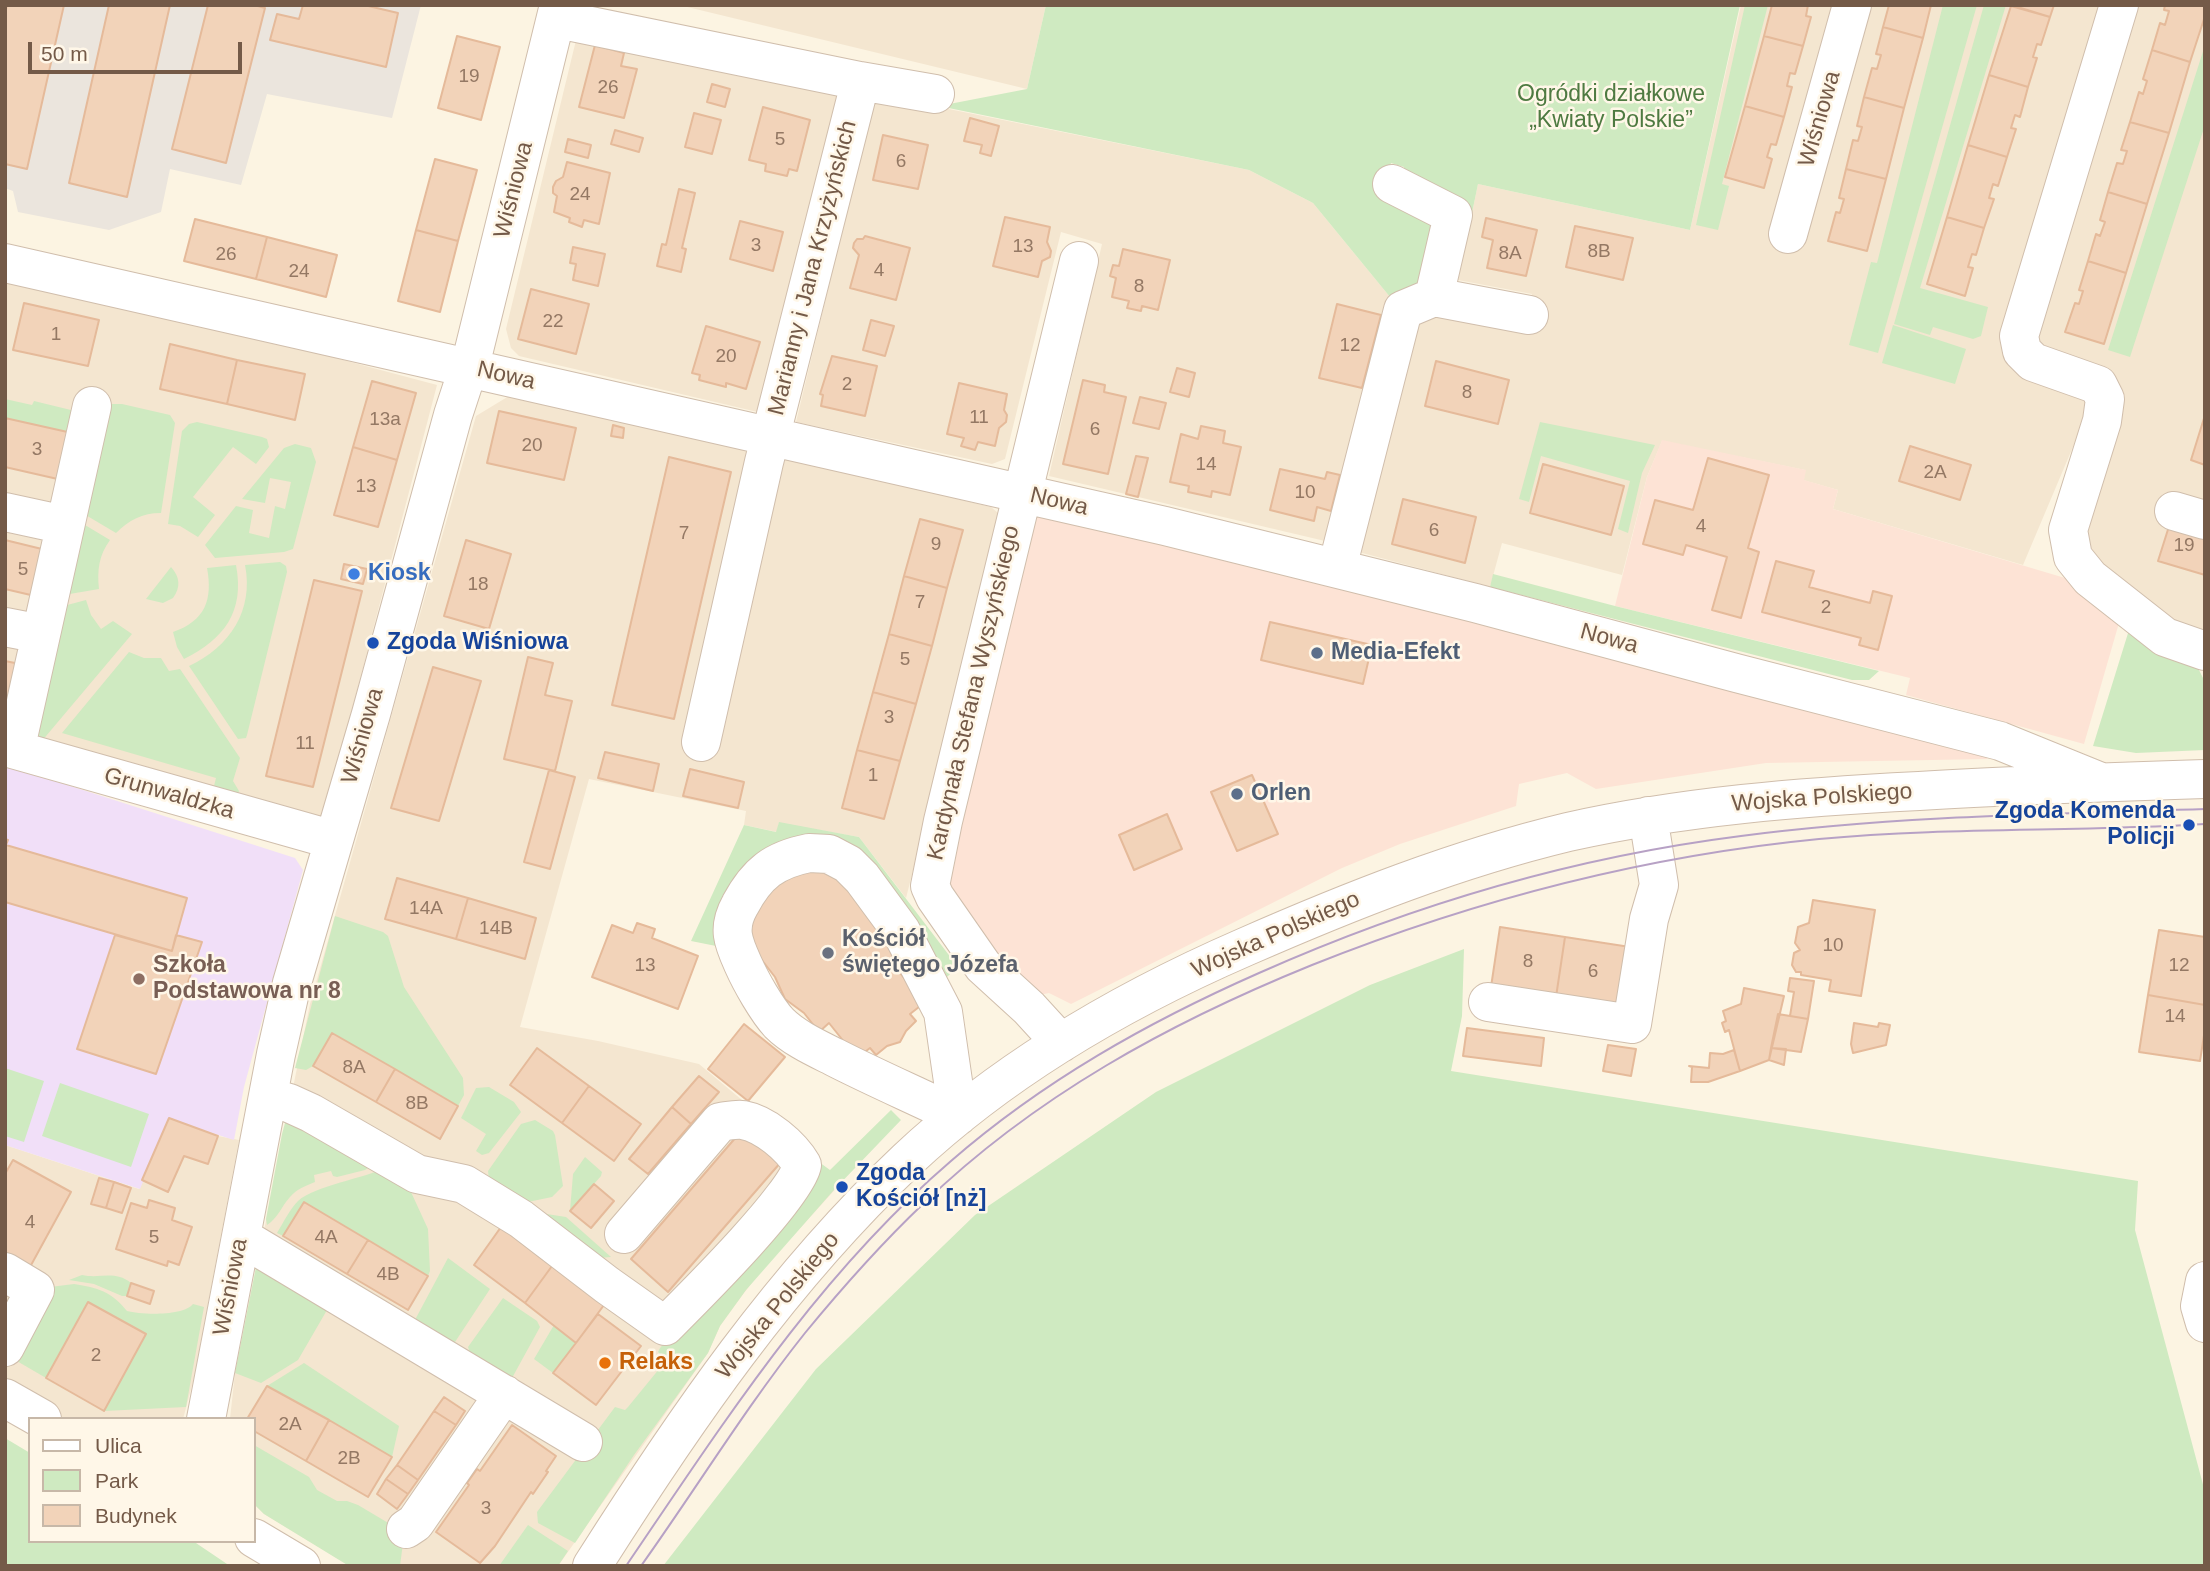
<!DOCTYPE html>
<meta charset="utf-8">
<style>
body{margin:0}
#map{position:relative;width:2210px;height:1571px;overflow:hidden;background:#fcf4e2;font-family:Arial,sans-serif}
canvas{display:block}
.frame{position:absolute;inset:0;border:7px solid #745a48;pointer-events:none}
.legend{position:absolute;left:28px;top:1417px;width:228px;height:126px;box-sizing:border-box;background:#fff7e8;border:2px solid #c7b8a8;margin:0;padding:9px 12px;list-style:none;font-size:21px;color:#745a48}
.legend li{display:flex;align-items:center;gap:14px;height:35px}
.legend b{width:35px;border:2px solid #c7b8a8}
.scale{position:absolute;left:28px;top:42px;width:214px;height:32px;box-sizing:border-box;border:4px solid #745a48;border-top:0;padding-left:9px;font-size:21px;line-height:24px;white-space:nowrap;color:#745a48;-webkit-text-stroke:5px #fff7e8;paint-order:stroke}
</style>
<div id="map">
<canvas width="2210" height="1571"></canvas>
<div class="frame"></div>
<ul class="legend">
<li><b style="height:9px;background:#fff"></b>Ulica</li>
<li><b style="height:19px;background:#cfeac1"></b>Park</li>
<li><b style="height:19px;background:#f2d3b9"></b>Budynek</li>
</ul>
<div class="scale">50 m</div>
</div>
<script>
const g = document.querySelector('canvas').getContext('2d');
g.lineJoin = 'round';
function fillPath(path, color) { g.fillStyle = color; g.fill(path, 'evenodd'); }
function strokePath(path, color, width, dash) { g.strokeStyle = color; g.lineWidth = width; g.lineCap = dash ? 'butt' : 'round'; g.setLineDash(dash || []); g.stroke(path); }
function write(font, color, halo, rows, align = 'center') {
  g.font = font + ' Arial,sans-serif'; g.lineWidth = 5; g.setLineDash([]); g.textBaseline = 'middle'; g.strokeStyle = halo; g.fillStyle = color; for (const [text, x, y, turn = 0] of rows) {
    g.save(); g.translate(x, y); g.rotate((+turn || 0) * Math.PI / 180); g.textAlign = isNaN(turn) ? turn : align; if (halo) g.strokeText(text, 0, 0); g.fillText(text, 0, 0); g.restore();
  }
}
fillPath(new Path2D(`
 M679 5H1046L1027 89Z
 M1741 5H2205V642L2171 630 2085 553 2083 423 2023 565 1833 509 1838 490 1803 480 1805 470 1662 441 1647 477 1622 575 1502 543 1490 587 1351 550 1410 316 1435 310 1526 327 1532 294 1458 280 1478 184 1690 230Z
 M578 32 842 90 762 413 519 356 511 348 506 329Z
 M875 94 1249 170 1313 203 1390 297 1325 541 1049 476 1102 244 1061 232 1005 459 992 464 796 422Z
 M5 270 437 385 321 828 5 740Z
 M509 396 743 446 749 458 783 457 991 507 998 513 999 531 906 898 859 837 779 823 777 832 744 825 746 811 589 779 520 1027 598 1041 699 1064 841 1183 762 1270 744 1293 720 1326 708 1353 558 1566H350L264 1514 254 1504V1419H230L235 1373 310 1004 476 416Z
 M169 1118 218 1136 239 1140 194 1378 183 1419 5 1417V1145L139 1189Z`), '#f4e6d0');
fillPath(new Path2D(`
 M1662 440 1806 470 1804 480 1838 490 1833 509 2065 578 2102 597 2121 616 2084 744 1906 695 1910 678 1615 606 1647 477Z
 M1027 503 1988 749 1987 759 1766 763 1596 789 1567 773 1519 784 1516 806 1400 844 1342 868 1071 1004 1049 993 1030 997 941 891Z`), '#fde3d5');
fillPath(new Path2D(`
 M5 5H421L392 118 267 94 241 185 170 169 161 212 109 230 18 212 13 191 5 188Z`), '#ebe5dd');
fillPath(new Path2D(`
 M5 765 295 858 303 870 244 1087 234 1140 169 1119 140 1189 5 1145Z`), '#f1dff8');
fillPath(new Path2D(`
 M1046 5H1740L1690 230 1478 184 1472 213 1405 182 1404 167 1391 163 1385 187 1441 219 1429 283 1390 297 1313 203 1249 170 939 106 1027 89Z
 M1745 5H1768L1722 184 1729 186 1718 230 1696 225Z
 M1943 5H1977L1878 353 1849 345 1871 262 1877 263Z
 M1984 5H2006L1920 288 1988 307 1981 336 1973 339 1933 327 1930 335 1894 324Z
 M2205 45V125L2130 357 2108 350Z
 M1893 325 1966 349 1955 384 1882 363Z
 M5 399 32 405 34 401 75 411 80 438 5 418Z
 M107 404H122L170 415 175 423 161 513C142 513 129 520 116 533L84 514Z
 M197 422 262 437 267 439 269 447 256 464 233 447 193 497 215 515 198 537 180 526 168 524 182 431 189 424Z
 M1540 422 1655 445 1642 473 1628 533 1618 529 1630 481 1541 456 1529 502 1519 499Z
 M295 444 311 448 316 462 293 549 284 552 215 558 205 545 236 506 253 510 249 533 269 538 275 506 285 509 291 482 270 478 265 503 242 499 284 448Z
 M75 519 110 540C99 555 97 570 99 589L58 596Z
 M280 562 286 566 287 572 247 735 246 738 238 739 189 666C230 647 254 610 245 565Z
 M236 565C245 612 224 639 184 659L177 647 173 632C205 621 213 600 207 568Z
 M171 567C180 577 181 587 173 598L163 603 146 599Z
 M1493 574 1615 606 1879 671 1869 680H1852L1490 587Z
 M86 600 91 615 101 629 113 621 132 634 41 742 27 738 56 608Z
 M2129 630 2198 668 2205 682V750L2136 753 2093 746Z
 M129 652 144 658H161L169 671 180 669 240 758 233 781 239 791 237 797 213 790 216 778 62 733Z
 M779 822 859 837 958 967 938 985 873 875 721 947 691 941 744 825 776 832Z
 M335 916 383 932 388 936 404 987 463 1078 464 1095 458 1106 332 1033 313 1066 306 1070 295 1068Z
 M1464 949 1462 1016 1451 1071 2138 1181 2135 1230 2205 1492V1566H663L816 1369 975 1215 1156 1092 1370 985Z
 M5 1068 44 1081 24 1142 5 1136Z
 M60 1083 149 1114 131 1167 42 1136Z
 M489 1087 514 1102 521 1112 489 1153 482 1155 476 1151 486 1134 461 1118 476 1088Z
 M891 1110 901 1120 833 1191 746 1290 720 1326 708 1353 634 1455 575 1543 538 1523 537 1512 615 1407 625 1410 628 1407 664 1363 665 1359 658 1352 660 1348 785 1210 779 1133 830 1170Z
 M291 1117 374 1164 365 1170 337 1177 333 1176 331 1171 314 1175 315 1182C305 1186 297 1189 290 1197 281 1207 278 1218 267 1225L266 1219 282 1134 285 1123Z
 M535 1120 553 1131 555 1135 563 1186 552 1197 523 1203 489 1179 488 1171 521 1124Z
 M585 1157 602 1172 601 1176 570 1211 573 1174Z
 M387 1167 405 1179 428 1229 430 1271 428 1276 304 1202 283 1236 277 1233C283 1223 290 1209 298 1201 316 1185 363 1179 387 1167Z
 M521 1210 566 1217 611 1257 588 1259Z
 M258 1257 327 1310 298 1360 261 1383 235 1373Z
 M448 1258 490 1289 455 1342H451L417 1323 416 1318Z
 M82 1275C100 1279 115 1270 131 1283L127 1296H122L94 1284 69 1280Z
 M74 1284C98 1288 111 1291 127 1311 142 1315 184 1316 193 1304L204 1307 186 1407 104 1411 146 1334 88 1302 46 1378 10 1357 50 1287Z
 M503 1298 537 1321 540 1327 512 1378 470 1353 468 1347Z
 M554 1325 576 1343 553 1373 534 1359Z
 M304 1363 399 1426 392 1457 267 1386Z
 M5 1438 30 1453V1541H193L230 1566H5Z
 M254 1445 309 1477 317 1490 337 1501H347L358 1505 390 1524 403 1543 400 1566H349L264 1514 254 1504Z
 M528 1525 568 1551 558 1566H499Z`), '#cfeac1');
const building = new Path2D(`
 M7 5H64L27 169 5 164V14Z
 M109 5H170L127 197 69 183Z
 M208 5H254L265 8 226 163 172 149Z
 M303 5H364L398 13 386 67 270 40 277 14 299 19Z
 M1772 5H1808L1806 16 1811 17 1803 46 1764 36Z
 M1889 5H1931L1923 38 1883 27Z
 M2011 5H2054L2050 17Z
 M2165 5H2205V16L2190 62 2152 50 2160 23 2165 25 2169 11 2164 10Z
 M2011 6 2050 17 2041 45 2037 44 2033 57 2037 58 2028 87 1989 75Z
 M1883 27 1923 38 1904 108 1864 97 1872 68 1877 69 1881 55 1876 54Z
 M457 36 500 47 481 120 438 108Z
 M1764 36 1803 46 1795 74 1790 73 1787 86 1792 87 1784 117 1745 106Z
 M595 45 624 53 621 66 637 69 624 118 579 107Z
 M2152 50 2190 62 2169 133 2130 122 2139 92 2143 94 2147 81 2143 79Z
 M1989 75 2028 87 2020 117 2015 115 2011 128 2016 129 2007 157 1968 145Z
 M712 84 730 89 725 107 707 102Z
 M1864 97 1904 108 1886 179 1846 169 1853 140 1858 141 1862 127 1857 126Z
 M1745 106 1784 117 1776 145 1771 144 1767 157 1772 159 1764 188 1725 177Z
 M763 107 810 120 797 171 789 169 787 176 765 171 766 164 749 160Z
 M694 113 721 120 712 154 685 147Z
 M970 118 999 126 991 156 980 153 982 145 964 141Z
 M2130 122 2169 133 2147 204 2108 192 2117 163 2123 164 2127 151 2121 150Z
 M615 130 643 138 639 152 611 144Z
 M883 135 928 145 918 189 873 180Z
 M568 139 591 145 588 158 565 152Z
 M1968 145 2007 157 1998 186 1993 184 1989 198 1994 199 1984 228 1947 217Z
 M435 159 477 170 458 241 416 230Z
 M567 162 610 173 599 224 584 220 582 227 569 222 570 218 554 212 557 196 553 193V187L556 181 563 177Z
 M1846 169 1886 179 1867 251 1828 241 1836 212 1840 213 1844 199 1839 198Z
 M679 189 695 193 682 248 686 249 681 272 657 266 662 244 666 245Z
 M2108 192 2147 204 2126 273 2088 261 2096 234 2100 236 2105 222 2100 220Z
 M1005 217 1050 227 1047 242 1051 251 1050 257 1042 261 1038 277 993 266Z
 M1947 217 1984 228 1976 255 1972 254 1968 267 1973 268 1965 296 1927 284Z
 M1486 218 1537 230 1526 276 1487 268 1493 240 1482 237Z
 M195 219 267 237 256 279 184 261Z
 M740 221 783 232 773 271 730 259Z
 M1575 226 1633 238 1623 280 1566 267Z
 M416 230 458 241 440 312 398 301Z
 M865 236 910 248 896 300 850 288 859 255 853 248 854 243 857 239H863Z
 M267 237 337 255 326 297 256 279Z
 M573 247 605 254 598 286 573 280 576 264 570 263Z
 M1123 249 1170 260 1158 310 1142 306 1141 311 1127 308 1129 301 1112 297 1116 278 1110 276 1113 265 1119 266Z
 M2088 261 2126 273 2104 344 2065 332 2075 303 2079 304 2083 291 2079 290Z
 M531 289 589 304 576 354 518 339Z
 M24 303 99 320 88 366 13 350Z
 M1337 304 1381 315 1362 388 1319 378Z
 M871 320 894 326 885 356 863 350Z
 M706 326 760 342 746 389 726 383V387L699 380 700 375 692 373Z
 M170 344 237 360 227 404 160 389Z
 M832 356 877 366 865 416 821 406 823 395 820 394Z
 M237 360 305 374 295 420 227 404Z
 M1436 361 1509 380 1498 424 1425 406Z
 M1177 368 1195 373 1189 397 1170 392Z
 M1083 380 1105 385 1104 392 1126 397 1108 474 1063 464Z
 M372 381 416 393 397 460 353 447Z
 M959 383 1007 394 1004 410 1007 415 1006 422 999 428 995 446 978 442 975 450 961 446 964 438 947 434Z
 M1140 397 1166 403 1159 429 1133 423Z
 M499 411 576 428 564 480 487 463Z
 M2205 415V465L2191 460Z
 M5 418 72 433 62 480 5 467Z
 M613 425 624 428 623 438 611 436Z
 M1201 426 1225 431 1223 443 1241 447 1230 495 1212 491 1211 497 1188 492 1189 486 1170 482 1181 434 1198 439Z
 M1910 446 1971 465 1960 500 1899 481Z
 M353 447 397 460 378 527 334 515Z
 M1136 456 1148 458 1138 497 1126 494Z
 M669 457 731 472 674 719 612 705Z
 M1708 458 1769 475 1748 548 1759 552 1741 618 1712 610 1727 557 1686 545 1683 555 1643 544 1655 500 1693 510Z
 M1543 464 1624 486 1611 535 1530 513Z
 M1280 469 1325 479 1327 472 1340 475 1331 511 1317 507 1314 521 1270 510Z
 M1403 499 1476 517 1465 563 1392 544Z
 M920 519 963 530 947 588 904 576Z
 M2171 520 2205 531V575L2158 561Z
 M5 540 46 550 35 596 5 589Z
 M466 540 511 554 489 629 444 616Z
 M1776 561 1814 571 1809 587 1870 603 1873 591 1892 596 1878 650 1859 645 1861 638 1762 612Z
 M344 564 367 569 363 584 341 579Z
 M904 576 947 588 932 646 889 634Z
 M314 580 362 591 313 787 266 776Z
 M1270 622 1372 645 1363 684 1261 660Z
 M889 634 932 646 916 704 873 692Z
 M528 657 553 663 545 695 572 701 555 771 504 759Z
 M5 661 20 664 5 709Z
 M433 667 481 681 439 821 391 808Z
 M873 692 916 704 900 761 857 750Z
 M857 750 900 761 884 819 842 808Z
 M605 752 659 764 653 791 598 778Z
 M690 769 744 782 738 808 683 796Z
 M549 770 575 777 550 869 524 862Z
 M1252 775 1278 834 1237 851 1211 792Z
 M1167 814 1182 849 1134 870 1119 835Z
 M5 839 8 840 6 845 187 898 172 951 5 902Z
 M826 865 888 933 905 961 896 968 924 1003 910 1014 916 1021 906 1031 900 1042 887 1046 876 1055 870 1048 857 1058 829 1023 819 1032 804 1013 785 999 775 977 740 932 775 879Z
 M397 878 468 898 456 939 385 919Z
 M468 898 536 918 525 959 456 939Z
 M1813 900 1875 910 1861 996 1829 991 1831 980 1801 975V972H1796L1792 965 1794 953 1800 950 1795 943 1798 927 1809 923Z
 M637 923 655 929 652 938 698 956 678 1009 592 977 612 925 633 933Z
 M1500 927 1565 937 1556 997 1491 987Z
 M2159 930 2205 937V1005L2148 995Z
 M115 935 172 951 176 935 202 942 156 1074 77 1049Z
 M1565 937 1630 947 1620 1007 1556 997Z
 M1790 978 1814 981 1808 1019 1790 1016 1794 992 1788 991Z
 M1744 988 1784 996 1769 1060 1740 1071 1729 1030 1725 1032 1722 1023 1726 1021 1723 1011 1741 1004Z
 M2148 995 2205 1005V1029L2200 1061 2139 1052Z
 M1778 1014 1808 1019 1801 1052 1771 1048Z
 M1854 1023 1878 1027 1879 1023 1890 1025 1886 1045 1853 1053 1851 1044Z
 M744 1024 785 1057 748 1101 708 1069Z
 M1467 1028 1544 1038 1541 1066 1463 1056Z
 M332 1033 395 1069 376 1102 313 1066Z
 M1608 1045 1636 1049 1631 1076 1603 1071Z
 M537 1048 589 1086 562 1123 510 1085Z
 M1771 1048 1786 1049 1784 1065 1769 1060Z
 M1734 1050 1740 1071 1708 1082H1691L1692 1067 1689 1066 1709 1068 1710 1053 1723 1054Z
 M395 1069 458 1106 440 1139 376 1102Z
 M699 1076 719 1092 691 1124 672 1107Z
 M589 1086 641 1124 614 1161 562 1123Z
 M672 1107 691 1124 648 1174 629 1159Z
 M169 1118 218 1136 208 1164 184 1156 168 1192 142 1180Z
 M743 1129 781 1162 668 1292 631 1259Z
 M13 1160 71 1192 30 1267 5 1253V1174Z
 M99 1178 114 1182 106 1208 91 1204Z
 M114 1182 131 1188 122 1213 106 1208Z
 M594 1184 614 1201 591 1228 570 1211Z
 M149 1200 175 1208 172 1220 192 1227 179 1265 168 1261 167 1266 116 1249 131 1203 147 1208Z
 M304 1202 368 1240 347 1274 283 1236Z
 M501 1227 552 1266 525 1303 474 1265Z
 M368 1240 428 1276 408 1310 347 1274Z
 M552 1266 604 1305 576 1343 525 1303Z
 M131 1283 154 1291 150 1304 127 1296Z
 M88 1302 146 1334 104 1411 46 1378Z
 M598 1314 641 1346 596 1405 553 1373Z
 M267 1386 329 1420 306 1461 254 1431V1419H247Z
 M444 1397 465 1411 456 1425 434 1411Z
 M434 1411 456 1425 418 1480 397 1465Z
 M329 1420 392 1457 368 1497 306 1461Z
 M512 1425 556 1456 546 1471 548 1472 533 1494 531 1492 495 1546 480 1563 436 1532 469 1485 467 1483 477 1469 480 1471Z
 M397 1465 418 1480 408 1494 386 1479Z
 M386 1479 408 1494 397 1509 377 1494Z`);
fillPath(building, '#f2d3b9');
strokePath(building, '#e5ba9a', 2);
const minor = new Path2D(`
 M2119 5 2019 336 2022 351 2033 362 2098 385 2105 399 2102 421 2068 530 2073 557 2090 578 2165 637 2205 651
 M557 19 860 81 935 94
 M1392 184 1453 215 1434 297
 M1788 234 1852 5
 M5 263 1165 526 1475 603 1736 673 2000 741 2101 782
 M2174 511 2205 520
 M5 512 65 525
 M1337 568 1403 310 1434 297 1529 315
 M5 627 41 634
 M17 742 92 406
 M701 742 764 462 856 99
 M5 747 334 840
 M809 853 829 854 848 864 862 878 901 931 943 1012 958 1116C917 1096 875 1078 834 1057 816 1048 794 1038 779 1023 767 1010 751 982 743 964 733 942 727 928 740 905 757 873 774 860 809 853Z
 M1488 1002 1632 1024 1649 919 1659 885 1648 816
 M1061 1043 1029 1008 983 966 935 897 930 886 943 821 1079 261
 M268 1097 289 1103 311 1113 417 1174 464 1184 521 1219 607 1285 665 1326C692 1299 797 1195 802 1165 791 1146 765 1124 743 1120 736 1119 728 1121 720 1122L624 1234
 M241 1237 583 1442
 M5 1272 35 1290 5 1347
 M2205 1281 2200 1306 2205 1323
 M5 1398 42 1419
 M206 1419 276 1054 292 983 371 714 453 415 473 354 559 5
 M406 1529 415 1523 504 1394
 M254 1538 301 1566
 M592 1566C684 1421 782 1278 907 1160 1005 1068 1123 1000 1245 947 1350 901 1456 859 1568 832 1684 806 1801 797 1919 791 2014 785 2109 782 2205 779`);
strokePath(minor, '#d0beac', 40);
strokePath(minor, '#fff', 38);
strokePath(new Path2D(`
 M626 1566C724 1422 818 1275 951 1161 1043 1081 1148 1022 1259 973 1412 905 1575 857 1741 836 1895 816 2050 814 2205 809
 M641 1566C696 1489 746 1407 805 1333 842 1288 881 1244 923 1204 1035 1096 1169 1023 1312 965 1475 900 1644 856 1819 839 1947 827 2076 832 2205 824`), '#b7a1c5', 2);
for (const [x, y, r, color] of [
 [354,574,7,"#3f7fe0"],
 [373,643,7,"#1a4fb4"],
 [1317,653,7,"#5c6f8a"],
 [1237,794,7,"#5c6f8a"],
 [2189,825,7,"#1a4fb4"],
 [828,953,7,"#6b7280"],
 [139,979,7,"#8d6e63"],
 [842,1187,7,"#1a4fb4"],
 [605,1363,7,"#e8710a"]
]) { const dot = new Path2D(); dot.arc(x, y, r, 0, 2 * Math.PI); g.fillStyle = color; g.fill(dot); strokePath(dot, '#fff7e8', 2.5); }
write('19px', '#947864', null, [
 ["19",469,77],
 ["26",608,88],
 ["5",780,140],
 ["6",901,162],
 ["24",580,195],
 ["3",756,246],
 ["13",1023,247],
 ["8B",1599,252],
 ["8A",1510,254],
 ["26",226,255],
 ["4",879,271],
 ["24",299,272],
 ["8",1139,287],
 ["22",553,322],
 ["1",56,335],
 ["12",1350,346],
 ["20",726,357],
 ["2",847,385],
 ["8",1467,393],
 ["11",979,418],
 ["13a",385,420],
 ["6",1095,430],
 ["20",532,446],
 ["3",37,450],
 ["14",1206,465],
 ["2A",1935,473],
 ["13",366,487],
 ["10",1305,493],
 ["4",1701,527],
 ["6",1434,531],
 ["7",684,534],
 ["9",936,545],
 ["19",2184,546],
 ["5",23,570],
 ["18",478,585],
 ["7",920,603],
 ["2",1826,608],
 ["5",905,660],
 ["3",889,718],
 ["11",305,744],
 ["1",873,776],
 ["14A",426,909],
 ["14B",496,929],
 ["10",1833,946],
 ["8",1528,962],
 ["13",645,966],
 ["12",2179,966],
 ["6",1593,972],
 ["14",2175,1017],
 ["8A",354,1068],
 ["8B",417,1104],
 ["4",30,1223],
 ["5",154,1238],
 ["4A",326,1238],
 ["4B",388,1275],
 ["2",96,1356],
 ["2A",290,1425],
 ["2B",349,1459],
 ["3",486,1509]
]);
write('23px', '#4e7a41', '#fff7e8', [
 ["Ogródki działkowe",1611,95],
 ["„Kwiaty Polskie”",1611,121]
]);
write('23px', '#745a48', '#fff7e8', [
 ["Wiśniowa",1820,119,-74],
 ["Wiśniowa",514,190,-76],
 ["Marianny i Jana Krzyżyńskich",813,268,-76],
 ["Nowa",506,376,13],
 ["Nowa",1059,502,13],
 ["Nowa",1609,639,15],
 ["Kardynała Stefana Wyszyńskiego",974,693,-77],
 ["Wiśniowa",363,736,-74],
 ["Grunwaldzka",169,794,16],
 ["Wojska Polskiego",1822,798,-4],
 ["Wojska Polskiego",1276,935,-24],
 ["Wiśniowa",231,1287,-79],
 ["Wojska Polskiego",778,1306,-51]
]);
write('bold 23px', '#366cbe', '#fff7e8', [
 ["Kiosk",368,574]
], 'left');
write('bold 23px', '#164399', '#fff7e8', [
 ["Zgoda Wiśniowa",387,643],
 ["Zgoda Komenda",2175,812,"right"],
 ["Policji",2175,838,"right"],
 ["Zgoda",856,1174],
 ["Kościół [nż]",856,1200]
], 'left');
write('bold 23px', '#4e5e75', '#fff7e8', [
 ["Media-Efekt",1331,653],
 ["Orlen",1251,794]
], 'left');
write('bold 23px', '#5b616d', '#fff7e8', [
 ["Kościół",842,940],
 ["świętego Józefa",842,966]
], 'left');
write('bold 23px', '#785e54', '#fff7e8', [
 ["Szkoła",153,966],
 ["Podstawowa nr 8",153,992]
], 'left');
write('bold 23px', '#c56008', '#fff7e8', [
 ["Relaks",619,1363]
], 'left');
</script>
